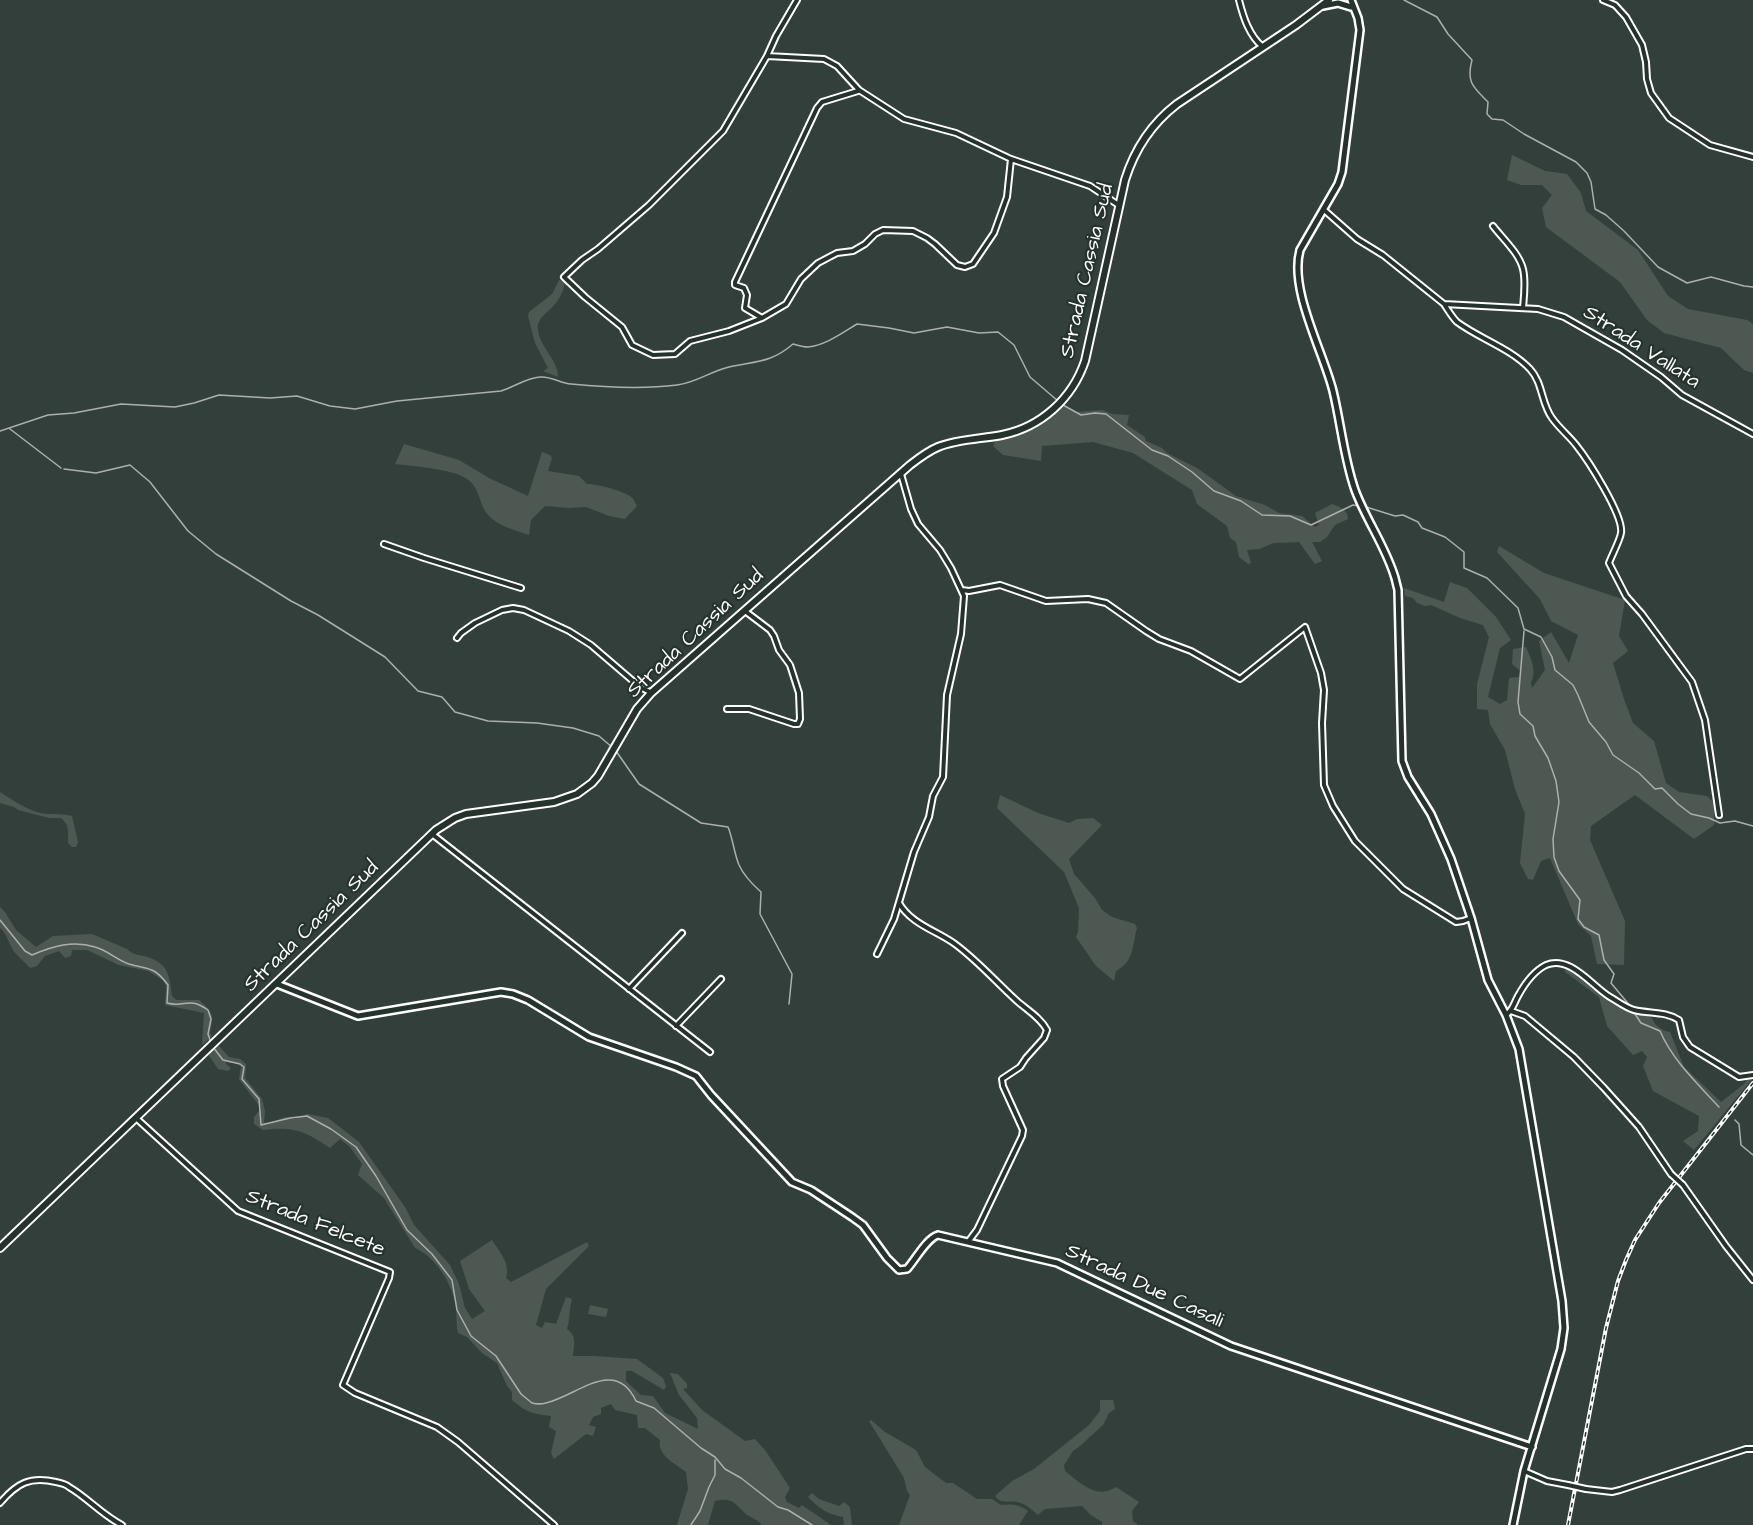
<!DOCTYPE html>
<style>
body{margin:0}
canvas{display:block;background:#333f3a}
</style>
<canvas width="1753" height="1525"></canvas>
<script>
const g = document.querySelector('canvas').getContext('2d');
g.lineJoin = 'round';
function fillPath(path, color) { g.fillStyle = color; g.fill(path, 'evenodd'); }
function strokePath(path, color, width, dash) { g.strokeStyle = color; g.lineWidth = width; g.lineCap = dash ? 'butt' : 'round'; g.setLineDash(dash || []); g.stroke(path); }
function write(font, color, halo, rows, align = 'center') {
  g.font = font + ' "Architects Daughter",sans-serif'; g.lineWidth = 4.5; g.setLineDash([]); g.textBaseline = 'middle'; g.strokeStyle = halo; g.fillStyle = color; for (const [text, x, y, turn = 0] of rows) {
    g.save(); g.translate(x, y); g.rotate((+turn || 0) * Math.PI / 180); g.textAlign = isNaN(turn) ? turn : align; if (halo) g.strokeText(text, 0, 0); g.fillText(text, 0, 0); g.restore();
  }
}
fillPath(new Path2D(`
 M1512 155 1545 171 1567 174 1581 193 1586 211 1638 250 1668 296 1688 309 1747 320 1753 324V373L1744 370 1721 348 1664 333 1647 320 1620 282 1546 227 1542 208 1552 195 1542 185H1521L1507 180Z
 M559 280 565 282C564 290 560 298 555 304 549 312 536 318 538 330 540 348 558 359 558 377L543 371 548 368 535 343 528 316 529 312 552 294Z
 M1064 405 1076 412 1102 410 1112 414 1129 415 1127 425 1145 437 1146 441 1162 448 1167 453 1197 468 1236 496 1265 505 1279 513 1302 516 1315 527 1319 525 1315 513 1332 504C1340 507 1348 510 1348 519L1335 525 1327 537 1320 542H1312L1322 561 1315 564 1299 542 1274 543 1259 549 1247 550 1251 563 1248 564 1239 557 1236 542 1230 538 1227 526 1197 504 1192 490 1133 453 1093 442 1042 446 1041 461 1003 455 993 446 996 440C1029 433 1039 426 1064 405Z
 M404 444 459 460 489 478 528 496 542 452 550 455 552 458 548 471 579 476 587 484C597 484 624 491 631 497 634 499 635 503 637 506L625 519 609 516 586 507 569 508 545 506 531 520 529 535C513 529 491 525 483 507 478 496 478 487 467 479 454 469 412 466 395 464Z
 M1499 546 1544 573 1625 600 1619 636 1628 651 1613 663 1624 699 1633 723 1654 741 1666 783 1679 792 1707 796 1714 803V825L1694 839 1635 795 1591 826 1590 840 1625 921 1624 965 1597 964 1591 936 1578 924 1550 858 1541 861 1533 880 1528 879 1520 863 1525 814 1515 789 1505 750 1490 724 1488 710 1477 709V684L1489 637 1483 625 1460 618 1431 605 1425 606 1417 603 1413 598 1405 596 1404 588 1444 602 1450 582 1467 588 1496 617 1511 640 1500 648 1488 697 1500 704 1507 700 1509 678 1519 677 1520 671 1512 664 1513 649 1526 647C1531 659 1537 670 1531 683L1532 688 1545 670 1539 641 1551 632 1569 663 1578 635 1551 621 1540 599 1497 552Z
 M0 792C14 801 31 813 48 814 57 814 63 814 72 816L78 842 76 847H72L68 843C68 833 70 825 61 818H49L18 810 14 807 0 803Z
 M1000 795 1038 813 1069 823 1077 819 1093 818 1102 825 1069 859 1074 874 1095 898 1102 910 1112 917 1135 924 1137 928C1132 946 1134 962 1116 971L1114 981 1096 966 1076 937 1078 932 1079 908 1064 872 997 808Z
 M0 907 5 912 16 930 36 947 53 936 92 934 127 949C132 954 137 955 144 956 169 963 169 974 172 996L176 1000H199C213 1012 214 1015 210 1033L212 1036 204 1044H202L204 1013 165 1005 166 986 163 980 148 971 119 965 87 950H72L71 956 65 958 59 951 45 956 37 966 30 968C25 962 16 955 13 950 8 942 7 934 0 928Z
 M1565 966 1577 973 1600 994 1630 1012 1644 1014 1652 1018C1654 1025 1662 1031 1670 1032L1684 1067 1721 1102 1744 1084 1748 1078H1753L1694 1150 1683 1141 1698 1131 1699 1116 1653 1091 1643 1066 1647 1057 1642 1051 1633 1055 1607 1026 1599 997 1565 972Z
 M218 1045 229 1057 240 1059 246 1064 245 1078 262 1099 265 1111 264 1122 266 1124 286 1117 294 1119 307 1114 318 1116 328 1118 359 1142 405 1207 414 1225 450 1265 459 1284 465 1308 472 1319 485 1311 469 1289 460 1261 492 1240C499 1251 511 1264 506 1278L511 1282 587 1242 589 1246 546 1289 536 1325 542 1328 545 1322 556 1324 566 1297 572 1299C569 1310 570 1319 567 1329 577 1336 574 1344 573 1356H594L637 1359 663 1378 666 1386 664 1390 632 1371H626V1381L641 1395 653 1396 665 1413 698 1429 697 1418 679 1395 670 1373 678 1374 687 1384V1388L683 1389 702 1410 745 1441 755 1439 765 1450 790 1488 785 1497 787 1502 799 1508 802 1505 831 1525H762C757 1519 751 1518 746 1514 733 1502 733 1497 715 1501L708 1525H677L688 1489 686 1472C674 1463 657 1455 660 1440L645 1428H638L637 1415 615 1410 611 1404 601 1408V1414L593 1417 589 1425 596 1427 593 1436 586 1434 554 1459 551 1453 556 1431 549 1427 551 1416C532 1414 526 1412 512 1400V1392L507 1386 497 1363 482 1353 467 1337 458 1333C456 1325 457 1318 456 1309 454 1286 437 1258 415 1248L384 1198 358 1175 362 1164 350 1147 340 1139 330 1148C305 1131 294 1126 263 1130L254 1124V1117L261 1108 239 1079 241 1067 239 1064 226 1062V1064L231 1068 228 1071 218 1069 208 1054Z
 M590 1305 608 1309 606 1317 588 1314Z
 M1100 1400H1113L1115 1409 1109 1413 1103 1425 1080 1446 1073 1451 1064 1465 1065 1471C1080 1483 1097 1500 1116 1487L1139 1502 1132 1511 1133 1521 1138 1525H1102V1522L1091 1515 1082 1506 1045 1509 1038 1515C1032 1510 1025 1503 1017 1502 1008 1500 1002 1505 995 1496L1012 1481 1034 1469 1089 1425 1100 1411Z
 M871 1420 885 1432 916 1450 925 1467 946 1483H953L977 1499H992L1001 1505C1011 1504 1019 1504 1028 1511L1019 1525H899L910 1495 907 1491 904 1478 869 1421Z
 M812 1493 819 1499 839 1506 844 1502 850 1507 852 1525H844L843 1517C827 1514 820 1509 808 1497Z`), '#4d5853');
strokePath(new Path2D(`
 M1404 0 1437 17 1448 34 1472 60C1466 82 1473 87 1488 102L1487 114 1492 119 1503 120 1524 134 1576 162 1587 173 1591 182 1595 209 1606 215 1624 231 1658 267 1687 283 1711 277 1744 286 1753 287
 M1063 405 1081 415 1095 413 1106 414 1152 450 1168 456 1192 472 1214 491 1241 501 1262 515 1290 516 1311 525 1353 505 1359 506
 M10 429 61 468
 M0 431 48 415 74 413 121 404 175 407 194 403 219 395 270 398 297 396 330 406 355 409 397 401 501 391C514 387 526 378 540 377 551 376 560 383 571 384 602 387 646 389 677 385 696 383 711 371 729 367 756 361 771 363 793 344 797 345 803 347 808 347 826 345 842 333 857 324L889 328 914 333 947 327 979 333 998 332 1014 345 1030 377 1058 401
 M64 469 96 473 130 465 150 482 188 531 216 554 291 601 318 615 385 657 418 691 442 697 455 712 488 721 537 723 573 728 599 736 613 748
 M1363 506 1395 516 1403 515 1418 522 1422 528 1445 537 1464 552V568L1487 578 1518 608 1524 629 1541 637 1552 657 1555 670 1573 685 1578 695 1589 722 1606 742 1613 755 1639 773 1655 789 1662 788 1678 804 1691 814 1709 818 1720 823 1735 821 1753 826
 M1524 631 1518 702 1520 714 1533 726 1535 736 1548 758 1556 781 1559 802 1553 839 1554 857 1559 871 1580 900 1578 919 1584 927 1599 935 1604 960 1614 974 1611 983 1631 1007
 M616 751 639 784 701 823 728 827C733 839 734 853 739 865 744 876 752 884 761 892L760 914 792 974 789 1004
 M0 920 25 951 32 955C53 946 73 940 95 947 107 950 117 960 129 964 149 970 154 966 168 985L167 1003C185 1008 188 996 208 1010L211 1019 208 1034 211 1043
 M1635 1014 1641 1023 1660 1031C1673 1061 1697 1083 1719 1107
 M213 1047 223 1060 240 1064 244 1067 242 1079 259 1099 261 1125 290 1118 307 1116 331 1129 356 1147 376 1176 407 1230 432 1254 452 1280 457 1310 471 1336 496 1356 521 1394 532 1403C536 1404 542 1404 546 1403 577 1396 615 1356 636 1401L654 1408 701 1448 715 1457 725 1469 741 1478 778 1507 788 1510 812 1525
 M1735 1120 1739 1124 1741 1145 1753 1155
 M691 1525 700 1511 709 1487 715 1475V1460`), '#abb0ae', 1.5);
const street = new Path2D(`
 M797 0 776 36 767 56 723 131 649 205 598 249 582 260 564 277 585 297 622 327 632 345 653 355 675 354 690 341 729 331 762 318 786 304 801 279 818 263 837 253 853 251 865 244 875 234 883 230 913 231 927 238 935 244 957 265 965 267 973 264 994 233 1007 197 1011 159
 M1239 0C1243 16 1249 36 1263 47
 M1603 0 1615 5 1626 17 1642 45 1646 62 1647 79 1651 93 1669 118 1710 145 1753 157
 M767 56 824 59 837 66 859 90 904 119 956 133 1011 159 1090 186 1120 206
 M1323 209 1357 239 1383 255 1444 304 1538 309 1564 317 1622 350 1661 377 1682 395 1753 434
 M1493 226C1503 239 1519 253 1523 269 1526 281 1524 296 1523 308
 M1444 304C1448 310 1452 317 1457 322 1480 339 1510 348 1530 369 1543 383 1541 403 1552 418 1559 428 1569 436 1576 445 1588 460 1624 516 1621 533 1620 540 1612 555 1609 563L1626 596 1642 614 1692 682 1705 720 1719 815
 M762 318 745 308 747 295 744 288 735 285V282L817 108 822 102 858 91
 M384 544 424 558 521 588
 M962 590 969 591 1000 585 1046 601 1088 599 1106 603 1146 631 1159 639 1191 651 1240 679 1305 627 1321 673 1324 690 1322 723 1324 785 1333 806 1355 841 1403 889 1456 922 1463 921 1471 918
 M457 638 461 633 475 623 502 610 513 608 524 610 569 631 591 645 640 687 650 692
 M727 709H749L794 724H798L800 719 799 693 790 665 779 650 774 636 770 630 745 611
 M432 834 710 1052
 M899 903C911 924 937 931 955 944 978 961 996 982 1017 1001 1027 1010 1040 1017 1047 1030L1044 1038 1026 1058 1020 1067 1002 1079 1003 1086 1023 1130 1022 1136 977 1230 968 1242
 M877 954 894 919 914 852 929 817 933 796 943 777 947 695 961 634 964 596 951 568 940 550 918 524 911 509 901 474
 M629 989 682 933
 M1511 1011 1525 1016 1574 1057 1604 1088 1639 1127 1671 1174
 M1506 1015C1513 1010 1514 1003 1518 996 1524 985 1534 971 1546 965 1570 955 1591 985 1610 997 1617 1001 1626 1008 1634 1010 1650 1014 1665 1011 1679 1020L1683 1037 1690 1047 1739 1077 1753 1075
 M676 1026 721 979
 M136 1118 238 1211 390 1272 389 1278 343 1385 355 1393 437 1427 458 1442 554 1525
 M1683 1185 1726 1246 1753 1280
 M1524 1471 1547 1481 1568 1485
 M1586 1489 1612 1492 1620 1490 1746 1449H1753
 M0 1503C17 1483 30 1476 56 1482 61 1483 66 1484 69 1487 88 1498 102 1515 122 1525`);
const secondary = new Path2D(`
 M1351 0 1358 18 1360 30 1342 172 1338 184 1300 250C1289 290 1323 351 1333 391 1341 424 1344 459 1355 490 1366 520 1386 547 1395 578L1398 590 1402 761 1408 777 1431 814 1451 859 1471 918 1488 980 1506 1015 1519 1049 1562 1301 1564 1328 1561 1349 1524 1471 1513 1525
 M1323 6 1338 3 1351 7
 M277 984 358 1016 501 992 513 994 528 1000 589 1037 676 1067 696 1076 711 1095 792 1182 811 1190 852 1217 863 1225 887 1258 899 1270 907 1269C916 1259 926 1239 938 1235L1057 1263 1231 1346 1532 1447`);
const primary = new Path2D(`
 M0 1248 436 830 455 818 466 814 554 802 577 794 592 783 598 776 637 709 651 693 910 465C919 458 928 451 938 447 958 439 981 439 1002 435 1041 427 1072 399 1085 361L1125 180C1135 148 1151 124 1177 104L1296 25 1329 0`);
strokePath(street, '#fff', 8);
strokePath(secondary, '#fff', 10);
strokePath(primary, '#fff', 10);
strokePath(street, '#26332d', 4);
strokePath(secondary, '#26332d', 5);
strokePath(primary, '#26332d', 6);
const rail = new Path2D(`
 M1568 1525 1606 1328 1618 1281 1626 1260 1635 1240 1659 1203 1753 1083`);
strokePath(rail, '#fff', 4);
strokePath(rail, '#26332d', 1.5, [4.5]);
const streetBridge = new Path2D(`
 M1671 1174 1683 1185
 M1568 1485 1586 1489`);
strokePath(streetBridge, '#fff', 8, []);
strokePath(streetBridge, '#26332d', 4);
write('21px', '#fff', '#26332d', [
 ["Strada Cassia Sud",1088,271,-77],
 ["Strada Vallata",1641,348,33],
 ["Strada Cassia Sud",696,634,-43],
 ["Strada Cassia Sud",312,927,-44],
 ["Strada Felcete",315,1224,22],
 ["Strada Due Casali",1144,1287,25]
]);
</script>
